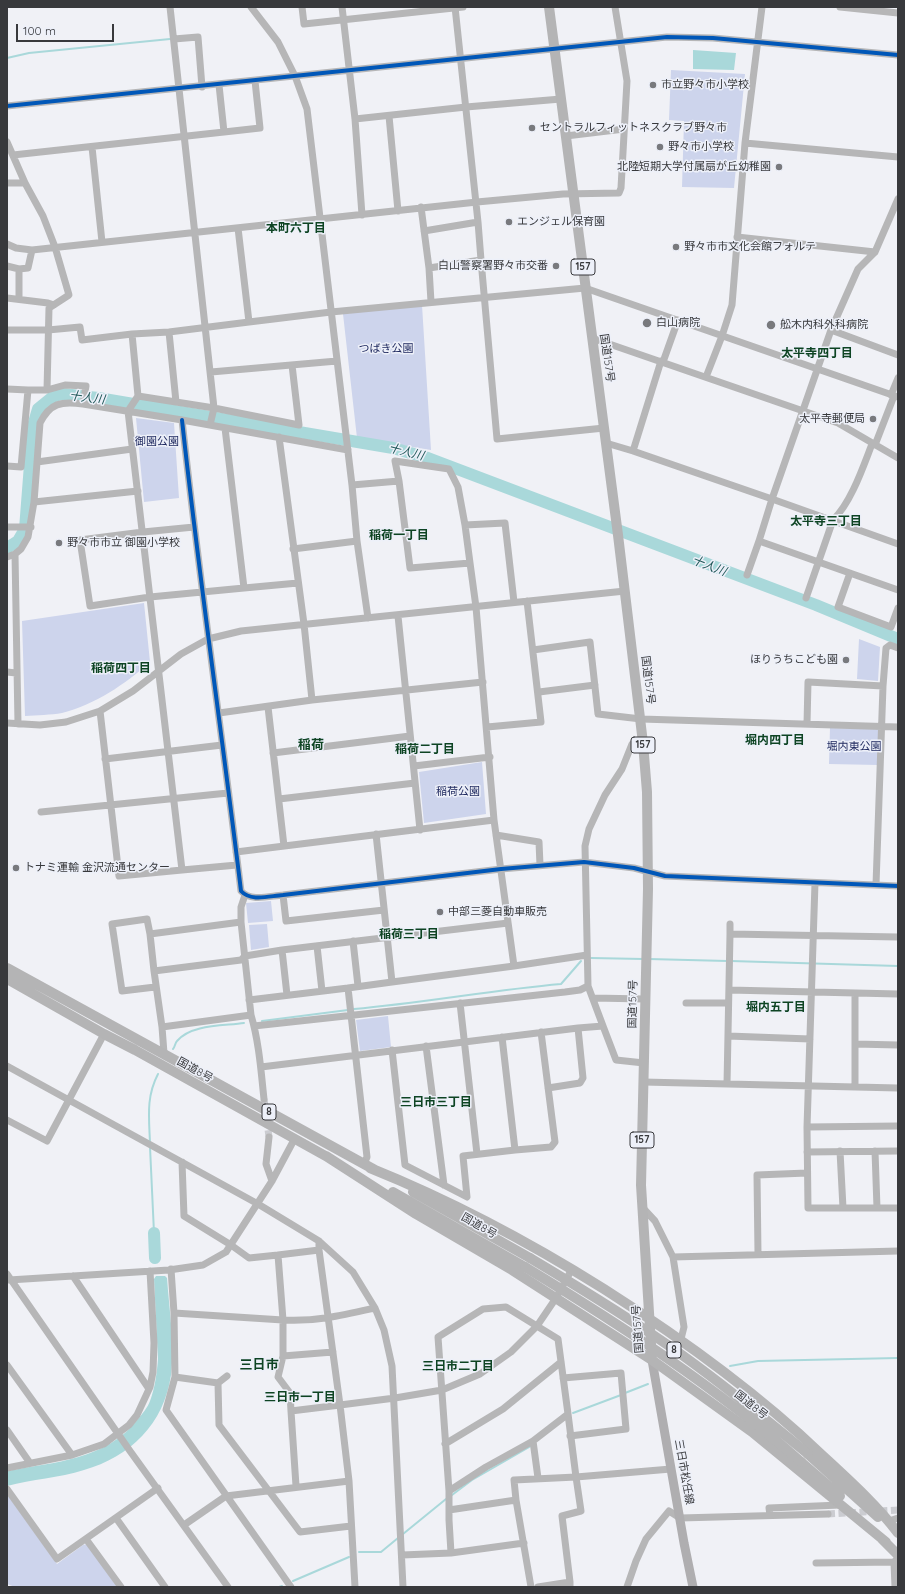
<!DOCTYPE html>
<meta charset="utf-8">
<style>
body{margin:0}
#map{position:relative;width:905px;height:1594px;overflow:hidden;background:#f0f1f6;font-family:Quicksand,sans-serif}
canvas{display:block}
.frame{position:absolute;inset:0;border:8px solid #38393c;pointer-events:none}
.scale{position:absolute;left:16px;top:24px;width:98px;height:18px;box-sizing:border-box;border:2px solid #38393c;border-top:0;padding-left:5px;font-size:12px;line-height:14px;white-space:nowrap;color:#38393c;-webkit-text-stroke:3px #edf0f9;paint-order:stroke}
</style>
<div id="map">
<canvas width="905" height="1594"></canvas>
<div class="frame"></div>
<div class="scale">100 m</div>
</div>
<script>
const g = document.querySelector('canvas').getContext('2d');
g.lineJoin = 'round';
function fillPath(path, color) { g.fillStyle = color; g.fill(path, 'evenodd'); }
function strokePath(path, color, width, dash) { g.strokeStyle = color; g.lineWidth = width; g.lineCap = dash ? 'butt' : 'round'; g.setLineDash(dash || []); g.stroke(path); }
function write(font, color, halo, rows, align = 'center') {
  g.font = font + ' Quicksand,"Noto Sans JP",sans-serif'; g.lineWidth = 3; g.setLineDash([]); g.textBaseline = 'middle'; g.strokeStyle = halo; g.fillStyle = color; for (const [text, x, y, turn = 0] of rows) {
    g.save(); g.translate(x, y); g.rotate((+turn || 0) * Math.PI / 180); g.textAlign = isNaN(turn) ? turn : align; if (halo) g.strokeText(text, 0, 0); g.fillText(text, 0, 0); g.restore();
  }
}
fillPath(new Path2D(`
 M671 70 745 74 734 188 682 187 684 121 669 120Z
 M422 305 431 450 357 438 343 314Z
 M136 418 174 423 179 498 144 502Z
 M144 603 150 662C124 685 96 704 62 713 51 715 37 715 25 716L22 621Z
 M859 639 880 647 878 681 857 679Z
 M830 728 879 729 878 765 829 764Z
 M482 762 486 814 424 823 419 772Z
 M271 901 273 921 248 923 246 903Z
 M267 924 269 947 251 950 249 925Z
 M388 1016 391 1047 360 1051 356 1020Z
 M7 1494 57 1564 83 1545 87 1544 117 1587H15L7 1584Z`), '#cdd4ec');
fillPath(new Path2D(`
 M693 50 736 53 734 70 693 69Z
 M156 1276H165L167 1278C169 1308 175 1345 171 1375 164 1424 130 1457 84 1470 59 1478 32 1479 7 1486V1471C55 1462 106 1460 138 1419 142 1414 148 1407 150 1401 155 1388 157 1372 158 1359L154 1279Z`), '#a9d8da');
strokePath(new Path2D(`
 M7 58 29 53 170 39
 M591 958 643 959
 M649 959 727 961
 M731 961 898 966
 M354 1009C423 1003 492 990 561 984L581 961
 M262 1021 348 1010
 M173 1049C175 1047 175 1043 177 1041 191 1024 224 1026 244 1023
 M150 1143C149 1117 146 1097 158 1074
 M150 1147 154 1233
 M730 1366 758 1361 898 1358
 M625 1393 648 1384
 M573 1413 621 1395
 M452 1495 472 1480 531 1446
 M403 1534 446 1499
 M359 1552H381L398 1538
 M293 1581 349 1557
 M279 1587 282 1586`), '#a9d8da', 2);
strokePath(new Path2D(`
 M7 548 18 541 25 529 33 426 38 409 54 396 63 394 98 398 393 448 428 458 816 605 898 639
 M154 1233 155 1258`), '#a9d8da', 12);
strokePath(new Path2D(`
 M264 1099 269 1137
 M828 1514 898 1510`), '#cbccd1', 7, [7, 3.5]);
strokePath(new Path2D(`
 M170 7 214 408 210 425
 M251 7 278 42 295 76 307 109 352 485 357 541 368 618
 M302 7 304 24 463 7
 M342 7 355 119 362 215
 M840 7 898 13
 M174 39 198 37 202 87
 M7 106 667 37 713 38 898 55
 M389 116 398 211
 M355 119 466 107 561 99
 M224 132 260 128 255 81
 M566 136 624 129
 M7 142 25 183 43 216 55 247 69 295 49 308 47 390
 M745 143 898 157
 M92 147 102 242
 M13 155 224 132 219 85
 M7 183H25
 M898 199 875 252 858 269 831 330 772 499 759 541 898 590
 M421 207 429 268 481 260 497 439 604 428
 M478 222 481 260
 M238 228 249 322 331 312 585 288 898 397
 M424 231 478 222 455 7
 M737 237 875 252
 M7 244 16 248 32 250 477 202 563 194 619 193 621 188 627 81 615 7
 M7 266 19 269 28 268 32 250
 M429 268 431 302
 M19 269V299
 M7 298 48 303 54 305
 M7 330H48L80 327 82 340 132 334 169 332 249 322
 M831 330 898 355
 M169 332 176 402
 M132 334 138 396 214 408 299 425 292 365
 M592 338 838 423 898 458
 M663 362 678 320
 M211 372 337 361
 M706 377 722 336 732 305 745 143 762 7
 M7 389 28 390
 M891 395 898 378
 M138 396 128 411 182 870 237 865
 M182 420C199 577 222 734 241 891 251 902 269 896 283 895L501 869 584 862 634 868 665 876 898 886
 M225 428 244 588 298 583
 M279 437 304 624 312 700
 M606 443 633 451 772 499 898 544
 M875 445 894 396
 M633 451 661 361
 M37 462 132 449
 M7 466 21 467 28 390H47L65 385 86 386 83 404
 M399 481 395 461 449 469 458 487 465 525
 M352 485 399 481 410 568 470 563 465 525 505 523 514 602
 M34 502 138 491
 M7 527H31
 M194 527 143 532 80 540 90 606 150 597 244 588
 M293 549 357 541
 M15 554 18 724
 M7 557 15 554 21 549 28 537 34 502 40 423C50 403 61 401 83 404L182 420 348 450
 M470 563 476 607 494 820 514 966
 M850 573 838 607 891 627 898 608
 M747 575 759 541
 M806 598 833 520C851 503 863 467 872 444
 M398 616 420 830
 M533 650 590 642 598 714 641 719 898 727
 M7 672 16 673
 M539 692 595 685
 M268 707 284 846
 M100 711 119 876 182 870
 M219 713 312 700 483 682
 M7 723 40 725 66 722 100 711 133 691 181 654 208 639 241 631 625 591
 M807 724 808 682 883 686
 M487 727 541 722 527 601
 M273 753 410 736
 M105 759 222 745
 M414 766 490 757
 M279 799 415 783
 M41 812 228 793
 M496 835 539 842 540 865
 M236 852 494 820
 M815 883 807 1127 808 1208H898
 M876 885 883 686 886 648 890 645 898 648
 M245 895 241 907V922L251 1015C259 1042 261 1071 264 1099
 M283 895 286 921 384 910
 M241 922 150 934 154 971 241 960 245 956 282 950 508 923
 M730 924V934L898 937
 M150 934 147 919 112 924 122 991 155 987
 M353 941 358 986
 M317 946 322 991
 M282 950 287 995
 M154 971 162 1027
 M392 982 514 966 587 955
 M729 990 898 994
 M593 998 645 999
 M249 1000 348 988
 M460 1003 477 1154
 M686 1003H728
 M254 1026 565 992 580 990 588 986
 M603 1026 588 986 585 846 589 829 605 795 622 769 632 744 643 743
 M728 1036 810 1039
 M855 1044 898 1045
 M426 1046 444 1185
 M392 1050 405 1165 467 1197 463 1156 515 1150 502 1037
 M164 1053 162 1027 251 1015
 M7 1066 258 1204 319 1241 353 1272 375 1308 384 1330 392 1366 403 1587
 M261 1067 578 1028 603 1026 616 1060 644 1063
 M643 1082 898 1088
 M727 1084 730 934
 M855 1086V993
 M548 1088 580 1083 583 1078 578 1028
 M7 1120 47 1141 104 1034
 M807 1127 898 1126
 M269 1137 266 1164 272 1181
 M515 1150 551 1147 555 1142 541 1032
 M840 1151 843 1208
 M875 1151 877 1208
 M807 1152 898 1151
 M182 1162 184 1216 231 1245 249 1258 278 1255 283 1320C315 1322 344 1315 375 1308
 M364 1164 367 1157 348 988 392 982 376 834
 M642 1207 655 1221 673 1257 898 1251
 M319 1241V1250L340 1405 395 1398 442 1390 480 1374 511 1352 537 1326 556 1298 572 1269
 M758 1254 757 1175 807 1173
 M278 1255 319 1250
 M673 1257 684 1327 681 1339
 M171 1269 174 1313 175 1377 166 1410 291 1587
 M7 1274 130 1451 228 1587
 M73 1276 149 1389
 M9 1280 169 1270 203 1265 226 1252 272 1181 295 1138
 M174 1313 283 1320V1356L278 1377 290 1393 291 1411 340 1405 349 1481 226 1496 184 1525
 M283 1356 333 1352
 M7 1365 72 1455 104 1444 129 1425 137 1415 150 1387 153 1372 154 1343 150 1271
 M175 1377 218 1383 227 1376
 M563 1378 621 1373 626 1429 570 1436
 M218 1383 219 1425 300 1532 351 1526
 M291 1411 296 1486
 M568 1414 558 1339 506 1307 483 1309 438 1337 449 1491 486 1467 533 1441 568 1414 576 1477 671 1469
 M7 1430 30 1463
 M533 1441 538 1478
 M445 1444 503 1409 561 1362
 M7 1468 72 1455
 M349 1481 355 1587
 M7 1489 57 1559 158 1488
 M449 1491V1510
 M516 1500 514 1480 576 1477 581 1511 562 1516 570 1582
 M770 1515 769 1508 840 1505
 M116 1518 165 1587
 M889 1521 898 1518
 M86 1539 121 1587
 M451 1553 524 1543
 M402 1555 451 1553 449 1520V1510L516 1500 531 1587
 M816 1563 894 1562
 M538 1587 570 1582V1587
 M627 1587 636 1561 646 1539 669 1511 680 1518 828 1514
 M895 1587 894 1562 897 1559`), '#b6b6b7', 7);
strokePath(new Path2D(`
 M652 1360 684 1543 693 1587`), '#afaeb0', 9);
strokePath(new Path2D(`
 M549 7 618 535 643 743 647 792 648 889 641 1185 652 1360
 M7 968 375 1170
 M7 979 104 1034 135 1050 331 1159
 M326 1156 416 1214 512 1270 652 1360 752 1432 886 1542
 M370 1168C452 1201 529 1242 604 1289 681 1338 755 1391 821 1454 848 1479 876 1504 898 1533
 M393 1192 525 1267
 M413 1192 530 1258
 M808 1454 878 1517
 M801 1462 840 1496
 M882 1539 898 1555`), '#b4b4b5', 10);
strokePath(new Path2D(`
 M530 1258C582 1289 633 1320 682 1355 725 1386 767 1420 808 1454
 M525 1267C621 1325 716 1387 801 1462`), '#b4b4b5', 10);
strokePath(new Path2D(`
 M7 106 667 37 713 38 898 55
 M182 420C199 577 222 734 241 891 251 902 269 896 283 895L501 869 584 862 634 868 665 876 898 886`), '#0057b8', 4);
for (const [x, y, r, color] of [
 [653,85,4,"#78797d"],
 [532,128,4,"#78797d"],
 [660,147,4,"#78797d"],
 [779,167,4,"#78797d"],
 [509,222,4,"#78797d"],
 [676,247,4,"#78797d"],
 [556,266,4,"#78797d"],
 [647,323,5,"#78797d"],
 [771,325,5,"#78797d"],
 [873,419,4,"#78797d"],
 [59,543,4,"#78797d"],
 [846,660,4,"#78797d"],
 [16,868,4,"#78797d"],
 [440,912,4,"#78797d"]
]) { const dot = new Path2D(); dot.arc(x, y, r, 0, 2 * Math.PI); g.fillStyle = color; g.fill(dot); strokePath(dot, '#edf0f9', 1.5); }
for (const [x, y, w] of [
 [583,267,24],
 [643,745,24],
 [269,1112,14],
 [642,1140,24],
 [674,1350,14]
]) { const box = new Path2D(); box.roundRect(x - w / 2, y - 8, w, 16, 3); g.fillStyle = '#edf0f9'; g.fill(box); strokePath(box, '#38393c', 1); }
write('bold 10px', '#38393c', null, [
 ["157",583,267],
 ["157",643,745],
 ["8",269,1112],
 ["157",642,1140],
 ["8",674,1350]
]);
write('11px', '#38393c', '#edf0f9', [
 ["市立野々市小学校",661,85],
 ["セントラルフィットネスクラブ野々市",540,128],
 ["野々市小学校",668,147],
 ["北陸短期大学付属扇が丘幼稚園",771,167,"right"],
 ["エンジェル保育園",517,222],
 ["野々市市文化会館フォルテ",684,247],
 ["白山警察署野々市交番",548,266,"right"],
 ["白山病院",656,323],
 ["舩木内科外科病院",780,325],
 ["太平寺郵便局",865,419,"right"],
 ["野々市市立 御園小学校",67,543],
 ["ほりうちこども園",838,660,"right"],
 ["トナミ運輸 金沢流通センター",24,868],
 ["中部三菱自動車販売",448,912]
], 'left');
write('11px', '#202a60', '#edf0f9', [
 ["つばき公園",386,349],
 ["御園公園",157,442],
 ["堀内東公園",854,747],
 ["稲荷公園",458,792]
]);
write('11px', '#38393c', '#edf0f9', [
 ["国道157号",607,358,82],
 ["国道157号",648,680,83],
 ["国道157号",633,1004,-89],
 ["国道8号",195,1070,29],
 ["国道8号",479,1226,30],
 ["国道157号",638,1329,-94],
 ["国道8号",751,1405,38],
 ["三日市松任線",684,1472,80]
]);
write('bold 12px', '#0e4423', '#edf0f9', [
 ["本町六丁目",296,228],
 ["太平寺四丁目",817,353],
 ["太平寺三丁目",826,521],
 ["稲荷一丁目",399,535],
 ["稲荷四丁目",121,668],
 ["堀内四丁目",775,740],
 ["稲荷二丁目",425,749],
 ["稲荷三丁目",409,934],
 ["堀内五丁目",776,1007],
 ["三日市三丁目",436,1102],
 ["三日市二丁目",458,1366],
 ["三日市一丁目",300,1397]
]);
write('italic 12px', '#21595a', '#edf0f9', [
 ["十人川",87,398,7],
 ["十人川",406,452,14],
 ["十人川",709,566,21]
]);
write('bold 13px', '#0e4423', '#edf0f9', [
 ["稲荷",311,745],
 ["三日市",259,1365]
]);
</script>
